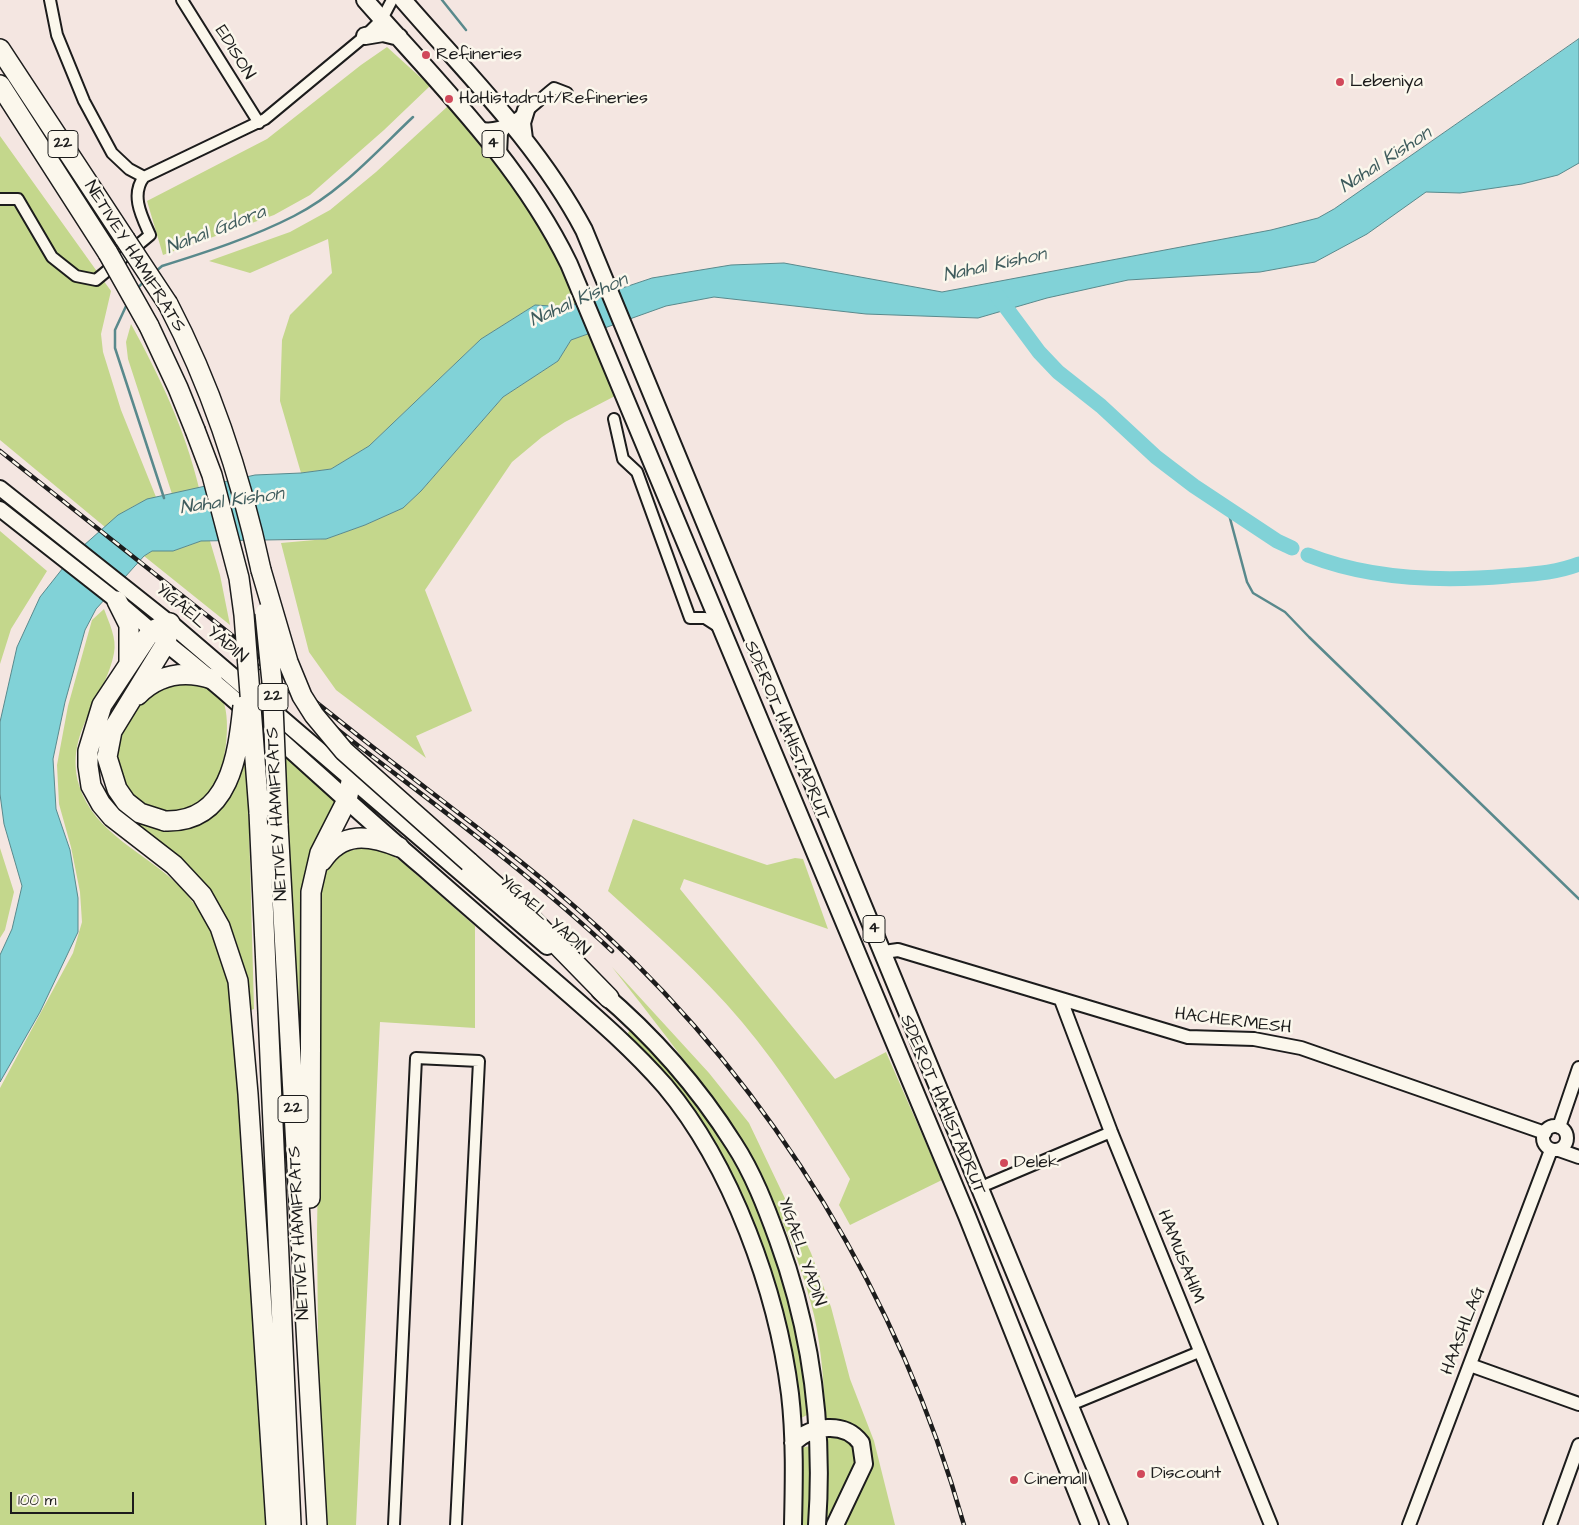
<!DOCTYPE html>
<style>
body{margin:0}
#map{position:relative;width:1579px;height:1525px;overflow:hidden;background:#f4e6e1;font-family:"Architects Daughter",sans-serif}
canvas{display:block}
.scale{position:absolute;left:10px;top:1492px;width:124px;height:22px;box-sizing:border-box;border:2px solid #1c1c1c;border-top:0;padding-left:6px;font-size:15px;line-height:18px;white-space:nowrap;color:#1c1c1c;-webkit-text-stroke:4px #fbf7ec;paint-order:stroke}
</style>
<div id="map">
<canvas width="1579" height="1525"></canvas>
<div class="scale">100 m</div>
</div>
<script>
const g = document.querySelector('canvas').getContext('2d');
g.lineJoin = 'round';
function fillPath(path, color) { g.fillStyle = color; g.fill(path, 'evenodd'); }
function strokePath(path, color, width, dash) { g.strokeStyle = color; g.lineWidth = width; g.lineCap = dash ? 'butt' : 'round'; g.setLineDash(dash || []); g.stroke(path); }
function write(font, color, halo, rows, align = 'center') {
  g.font = font + ' "Architects Daughter",sans-serif'; g.lineWidth = 5; g.setLineDash([]); g.textBaseline = 'middle'; g.strokeStyle = halo; g.fillStyle = color; for (const [text, x, y, turn = 0] of rows) {
    g.save(); g.translate(x, y); g.rotate((+turn || 0) * Math.PI / 180); g.textAlign = isNaN(turn) ? turn : align; if (halo) g.strokeText(text, 0, 0); g.fillText(text, 0, 0); g.restore();
  }
}
fillPath(new Path2D(`
 M387 47 430 86 384 130 310 195 274 215 163 255 147 201 267 139 361 65Z
 M448 106 521 197 557 257 579 303 566 307 535 305 481 339 369 446 331 469 301 473 280 401 282 340 290 315 332 273 328 239 250 273 209 261 290 232 330 210 376 172Z
 M0 136 111 291 101 334 103 352 121 410 156 497C137 502 119 514 105 527L0 440Z
 M131 324C160 377 185 429 199 488L172 494 128 359 126 342Z
 M588 334 615 396 565 422 542 437 512 462 425 590 472 711 416 736 426 758 336 690 309 652 281 543 326 539 365 525 403 508 421 491 503 397 558 361 571 340Z
 M0 531 47 571 11 629 0 664Z
 M201 541H210L220 575 230 625 144 556 152 551H173Z
 M104 609C109 623 117 638 114 653 105 700 64 732 79 785 94 835 148 853 181 888 202 910 223 948 229 977 232 993 233 1010 235 1026L262 1428 266 1525H0V1088L73 953 82 922 80 892 71 847 59 804 57 765 68 706 92 620Z
 M184 682C191 683 204 682 210 687 214 690 220 696 223 701 232 721 225 776 210 793 194 813 167 816 144 808 132 804 126 790 122 779 120 772 115 764 115 757 114 752 118 744 119 738 128 705 153 691 184 682Z
 M281 751 339 805 321 840 303 1090 298 1091Z
 M247 752 254 1009 248 1011C245 954 231 908 189 867 173 851 152 838 134 825L139 819C154 819 197 821 208 816 232 806 239 774 247 752Z
 M633 819 767 865 795 858 803 859 828 929 684 879 680 889 835 1079 886 1052 942 1180 850 1225 839 1205 850 1179C817 1125 783 1071 742 1022 702 974 654 933 608 891Z
 M365 847 388 853 401 861 475 926V1028L380 1022 356 1525H323L319 1441 317 1231 319 1107 316 942 321 882 326 871 334 860 345 852Z
 M0 848 14 892 5 930 0 938Z
 M612 967 709 1073 749 1123 811 1253 831 1307 850 1379 874 1441 895 1525H840L869 1450 826 1424C824 1388 822 1351 814 1315 782 1179 696 1074 612 967Z
 M631 1029 659 1057 700 1107 721 1140 752 1195 772 1241 804 1351 811 1413 797 1420 780 1308 761 1245 743 1201 657 1068 627 1034Z
 M825 1434H843L861 1451 832 1525H822Z
 M811 1446V1525H799V1448Z`), '#c4d78c');
const water = new Path2D(`
 M1579 39V163L1558 175 1522 184 1460 193 1426 192 1367 234 1315 262 1260 272 1128 280 1047 298 978 318 866 314 714 297 666 306 571 340 558 361 503 397 421 491 403 508 365 525 326 539 201 541 173 551H152L144 556 96 609 85 630 65 702 53 759 56 809 70 850 78 898V932L40 1012 0 1082V955L12 929 22 886 4 824 0 794V722L17 647 40 597 74 554 118 515 147 499 255 475 301 473 331 469 369 446 481 339 535 305 566 307 652 278 731 265 784 263 942 292 1271 230 1318 218 1334 209Z`);
fillPath(water, '#81d2d7');
strokePath(water, '#59898c', 1);
strokePath(new Path2D(`
 M442 0 466 30
 M155 272 162 266C207 252 253 237 294 216 340 193 376 152 413 117
 M137 289 145 280
 M127 304 115 330V348L164 498
 M1227 507 1247 582 1253 593 1285 612 1309 637 1579 899`), '#59898c', 2.5);
strokePath(new Path2D(`
 M996 294 1039 352 1058 372 1101 406 1156 457 1194 486 1277 541 1292 548
 M1308 555C1371 580 1441 582 1508 576 1532 574 1556 573 1579 564`), '#81d2d7', 15);
const minor = new Path2D(`
 M50 0 57 35 84 101 112 153 129 169 144 177
 M182 0 259 123
 M478 127C507 136 533 104 554 88L567 93
 M501 154 502 133 508 125
 M0 199H18L52 257 76 276 96 280 150 235C142 217 130 195 144 177L265 119 365 36 382 19 392 0
 M614 419 623 459 637 472 690 618
 M690 618H705L719 627
 M988 1184 1111 1132
 M1078 1402 1199 1352
 M394 1525 416 1058 479 1061 456 1525`);
const tertiary = new Path2D(`
 M884 952 898 950 1188 1037 1254 1039 1301 1048 1545 1133
 M1061 1000 1111 1132 1271 1525
 M1543 1138a12 12 0 1 1 24 0a12 12 0 1 1-24 0Z
 M1559 1127 1579 1068
 M1559 1150 1579 1157
 M1470 1365 1579 1404
 M1409 1525 1551 1150
 M1550 1525 1579 1445`);
const secondary = new Path2D(`
 M0 488 170 623
 M0 509 117 601 158 636`);
const trunk = new Path2D(`
 M365 0C439 84 520 163 569 264L967 1216 1090 1525
 M403 0C467 74 538 143 584 230L1119 1525
 M365 36 383 33 399 37
 M524 139 522 123 526 110
 M170 623 547 946
 M166 643C256 714 337 794 424 868 467 906 510 943 553 980 592 1014 631 1047 665 1086 732 1166 777 1291 790 1394 795 1437 794 1482 793 1525
 M600 991C651 1034 698 1087 734 1144 753 1173 766 1207 778 1240 812 1333 824 1426 817 1525
 M793 1443C812 1425 845 1421 861 1443L864 1464 835 1525`);
const motorway = new Path2D(`
 M0 49 125 239
 M0 85 108 253
 M168 304C212 388 241 477 261 570
 M149 326 178 388 195 430
 M117 601 129 625V663
 M170 623 151 631 102 705 88 751V766L91 786 101 804 112 817 174 865 202 895 220 927 238 981 248 1094 276 1525
 M138 695C159 674 184 670 212 679
 M259 812 291 1525
 M165 821 140 813 126 802 117 789 107 757 112 731 166 643 170 623
 M278 824 317 1525
 M322 861C342 831 369 835 399 847
 M469 862 523 910 609 998
 M310 1198 311 892 320 853 347 800 352 777`);
strokePath(minor, '#1c1c1c', 14);
strokePath(tertiary, '#1c1c1c', 16);
strokePath(secondary, '#1c1c1c', 18);
strokePath(trunk, '#1c1c1c', 20);
strokePath(motorway, '#1c1c1c', 22);
strokePath(minor, '#fbf7ec', 10);
strokePath(tertiary, '#fbf7ec', 12);
strokePath(secondary, '#fbf7ec', 14);
strokePath(trunk, '#fbf7ec', 16);
strokePath(motorway, '#fbf7ec', 19);
const rail = new Path2D(`
 M0 451C120 546 240 641 360 737 441 801 526 861 602 931 775 1091 900 1299 964 1525
 M221 637C268 673 313 711 360 747 446 813 533 877 612 951`);
strokePath(rail, '#1c1c1c', 4.5);
strokePath(rail, '#fbf7ec', 2.5, [8]);
const motorwayBridge = new Path2D(`
 M125 239 168 304
 M108 253 149 326
 M195 430 212 475 239 578 244 615 259 812
 M261 570 288 662 302 696 314 715 344 751 469 862
 M265 613 272 682 278 824
 M165 821C230 823 238 754 243 706`);
strokePath(motorwayBridge, '#1c1c1c', 22, []);
strokePath(motorwayBridge, '#fbf7ec', 19);
for (const [x, y, r, color] of [
 [426,55,5,"#d1495b"],
 [1340,82,5,"#d1495b"],
 [449,99,5,"#d1495b"],
 [1004,1163,5,"#d1495b"],
 [1141,1474,5,"#d1495b"],
 [1014,1480,5,"#d1495b"]
]) { const dot = new Path2D(); dot.arc(x, y, r, 0, 2 * Math.PI); g.fillStyle = color; g.fill(dot); strokePath(dot, '#fbf7ec', 2); }
for (const [x, y, w] of [
 [63,144,30],
 [493,144,22],
 [273,697,30],
 [874,929,22],
 [293,1109,30]
]) { const box = new Path2D(); box.roundRect(x - w / 2, y - 13.5, w, 27, 4); g.fillStyle = '#fbf7ec'; g.fill(box); strokePath(box, '#1c1c1c', 1); }
write('bold 16px', '#1c1c1c', null, [
 ["22",63,144],
 ["4",493,144],
 ["22",273,697],
 ["4",874,929],
 ["22",293,1109]
]);
write('18px', '#1c1c1c', '#fbf7ec', [
 ["EDISON",234,53,58],
 ["NETIVEY HAMIFRATS",134,257,58],
 ["YIGAEL YADIN",201,624,40],
 ["SDEROT HAHISTADRUT",786,731,67],
 ["NETIVEY HAMIFRATS",278,814,-93],
 ["YIGAEL YADIN",544,916,41],
 ["HACHERMESH",1233,1022,7],
 ["SDEROT HAHISTADRUT",942,1105,67],
 ["NETIVEY HAMIFRATS",300,1233,-93],
 ["YIGAEL YADIN",801,1252,71],
 ["HAMUSAHIM",1180,1257,68],
 ["HAASHLAG",1464,1331,-69]
]);
write('18px', '#1c1c1c', '#fbf7ec', [
 ["Refineries",436,55],
 ["Lebeniya",1350,82],
 ["HaHistadrut/Refineries",459,99],
 ["Delek",1014,1163],
 ["Discount",1151,1474],
 ["Cinemall",1024,1480]
], 'left');
write('italic 19px', '#3f5c5d', '#fbf7ec', [
 ["Nahal Kishon",1386,161,-33],
 ["Nahal Gdora",216,231,-21],
 ["Nahal Kishon",995,266,-12],
 ["Nahal Kishon",579,301,-24],
 ["Nahal Kishon",232,502,-8]
]);
</script>
